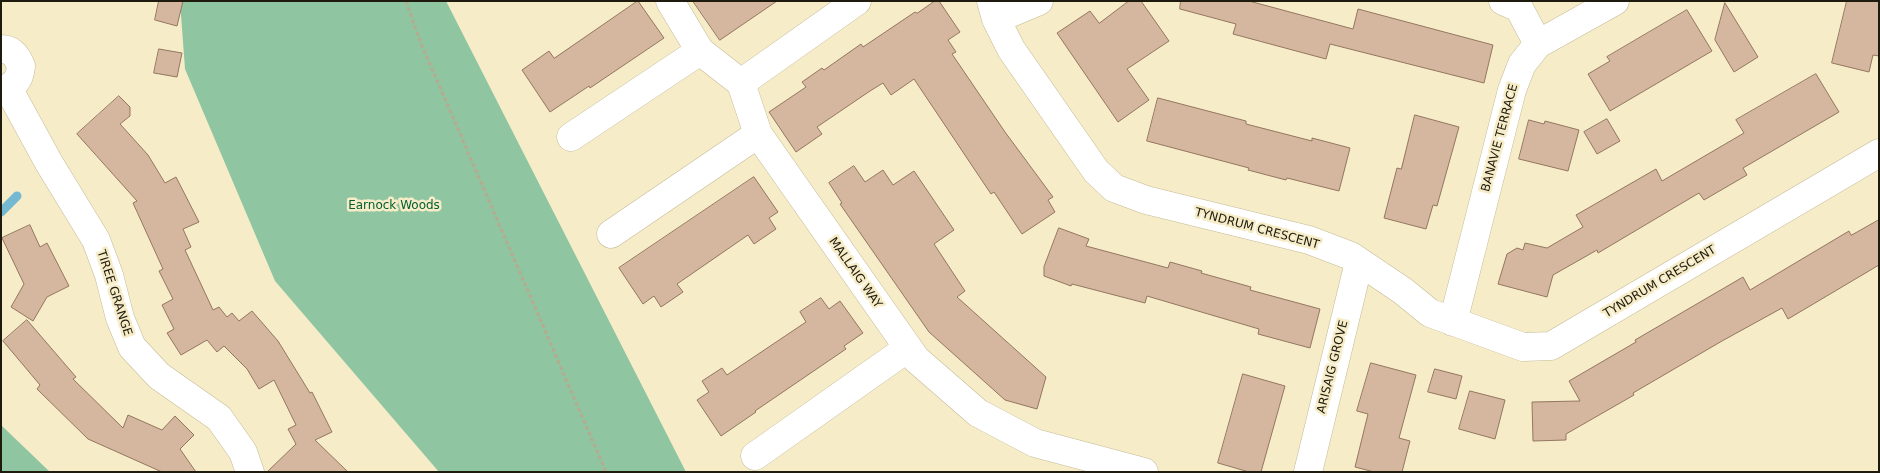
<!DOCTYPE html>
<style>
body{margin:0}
#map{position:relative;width:1880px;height:473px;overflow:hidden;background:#f6ecc8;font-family:"DejaVu Sans",sans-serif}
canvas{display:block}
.frame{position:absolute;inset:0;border:2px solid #1e1a0d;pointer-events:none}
</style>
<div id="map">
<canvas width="1880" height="473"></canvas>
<div class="frame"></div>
</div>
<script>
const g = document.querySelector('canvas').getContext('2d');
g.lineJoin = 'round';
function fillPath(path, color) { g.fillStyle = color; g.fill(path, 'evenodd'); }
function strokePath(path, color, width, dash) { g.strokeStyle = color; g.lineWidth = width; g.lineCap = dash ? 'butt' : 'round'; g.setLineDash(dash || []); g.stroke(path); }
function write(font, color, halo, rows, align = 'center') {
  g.font = font + ' "DejaVu Sans",sans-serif'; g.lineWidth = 5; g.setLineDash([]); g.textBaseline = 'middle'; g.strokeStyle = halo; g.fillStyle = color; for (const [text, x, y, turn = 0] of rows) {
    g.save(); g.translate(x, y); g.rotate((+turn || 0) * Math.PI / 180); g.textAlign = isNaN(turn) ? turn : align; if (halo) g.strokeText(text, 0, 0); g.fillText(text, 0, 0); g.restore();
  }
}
fillPath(new Path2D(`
 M180 1H446L686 472H439L275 281 185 69Z
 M1 425 50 472H1Z`), '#8fc5a1');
strokePath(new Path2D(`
 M1 212 17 196`), '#75b8d1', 9);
const building = new Path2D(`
 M159 1H183L177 26 155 20Z
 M638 1 664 38 590 88 589 86 550 112 522 70 549 51 554 58Z
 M693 1H777L720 40Z
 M935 1H939L960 32 948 40 956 52 952 54 1005 132 1053 197 1048 200 1055 212 1022 234 994 192 991 194 914 79 891 95 883 83 870 91 817 127 822 134 796 152 769 112 806 87 802 82 822 68 824 70 861 44 863 47 915 12 917 13Z
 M1129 1H1141L1169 41 1127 69 1149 100 1118 122 1057 33 1090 11 1099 23Z
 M1181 1H1249L1353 29 1358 9 1493 45 1484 83 1330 44 1326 59 1233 34 1236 24 1180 9Z
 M1847 1H1879V56L1873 55 1869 72 1832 63Z
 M1725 3 1758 57 1734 72 1715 40Z
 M1687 10 1712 51 1610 111 1588 74 1610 61 1607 57Z
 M159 49 182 53 177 77 154 73Z
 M1816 74 1839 112 1743 168 1747 175 1704 200 1699 193 1598 253 1597 250 1553 275 1547 297 1498 284 1507 254 1517 248 1523 250 1525 243 1547 248 1583 227 1576 215 1656 169 1662 181 1744 133 1736 120Z
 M119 96 130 107V116L120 124 148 155 165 183 176 177 199 222 183 229 191 247 185 250 213 310 219 307 227 317 232 313 239 321 252 311 278 341 310 393 312 392 332 432 315 440 348 472H267L296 444 288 429 296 425 274 380 259 389 247 369 224 346 217 352 207 340 181 355 167 333 174 329 162 305 173 299 159 271 163 269 133 203 137 201 77 134Z
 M1158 98 1246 121V124L1312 141V138L1350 148 1339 191 1287 178 1286 180 1248 170 1249 168 1147 141Z
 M1415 115 1459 127 1437 206 1433 205 1426 229 1384 218 1397 168 1401 169Z
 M1607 119 1620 141 1597 154 1584 132Z
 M1529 120 1544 124 1545 121 1579 130 1568 171 1519 159Z
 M854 166 865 182 883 170 893 185 914 171 954 230 934 244 965 291 957 297 1046 377 1037 409 1005 400 929 332 840 204 842 203 829 183Z
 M754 177 778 212 769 218 776 229 754 244 748 235 677 284 683 292 661 307 654 296 643 304 619 268Z
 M1879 220V265L1788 319 1782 308 1722 341 1633 393 1634 395 1566 434V440L1533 441 1532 402 1580 401 1569 381 1636 342 1635 340 1743 277 1750 290 1849 231 1851 235Z
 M30 225 40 247 47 243 69 286 47 297 33 321 11 307 24 284 2 238Z
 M1059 228 1089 239 1086 246 1168 268 1170 262 1202 271 1201 273 1251 287 1250 290 1320 309 1310 348 1258 334 1259 329 1147 296 1145 303 1072 284 1071 286 1044 276V267Z
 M821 298 829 309 840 301 863 333 844 346 846 349 755 411 756 412 721 436 697 400 709 392 702 381 722 368 727 375 806 322 800 312Z
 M27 320 76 377 73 379 123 428 128 415 162 430 175 416 194 435 180 449 196 472H162L88 439 37 389 40 385 3 341Z
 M1371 363 1416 375 1399 438 1410 441 1402 472H1374L1355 467 1368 414 1357 411Z
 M1435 369 1462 376 1456 399 1428 392Z
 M1243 374 1285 386 1261 472H1249L1218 463Z
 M1470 391 1505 400 1495 439 1459 429Z`);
fillPath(building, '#d5b69f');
strokePath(building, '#937660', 1);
const minor = new Path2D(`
 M670 1 700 51 741 83
 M991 1 996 19 1011 49 1096 171 1114 188 1146 200 1309 240 1351 256 1403 291 1430 313 1523 347 1551 346 1879 153
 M1503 1 1519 8 1538 44
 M996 19 1039 1
 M1 49C12 49 17 56 21 66 20 79 14 87 1 90
 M741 83 758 134 916 359 978 413 1035 443 1144 472
 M741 83 857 1
 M8 88 49 163 96 240 109 275 120 318 132 347 159 376 219 418 243 452 250 472
 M571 137 700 51
 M611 234 758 134
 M1453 322 1512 90 1522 64 1538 44 1615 1
 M755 456 908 348
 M1308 472 1359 262`);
strokePath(minor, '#c4ba97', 29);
strokePath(new Path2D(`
 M406 1 420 41 606 472`), '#b4ac8f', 3, [4, 2.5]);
strokePath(minor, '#fff', 28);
write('12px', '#1e1a0d', '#f6ecc8', [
 ["BANAVIE TERRACE",1500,138,-75],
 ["TYNDRUM CRESCENT",1257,229,15],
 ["MALLAIG WAY",855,273,55],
 ["TYNDRUM CRESCENT",1660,282,-31],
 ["TIREE GRANGE",114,293,72],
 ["ARISAIG GROVE",1333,367,-76]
]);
write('12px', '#026134', '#f6ecc8', [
 ["Earnock Woods",394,206]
]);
</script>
